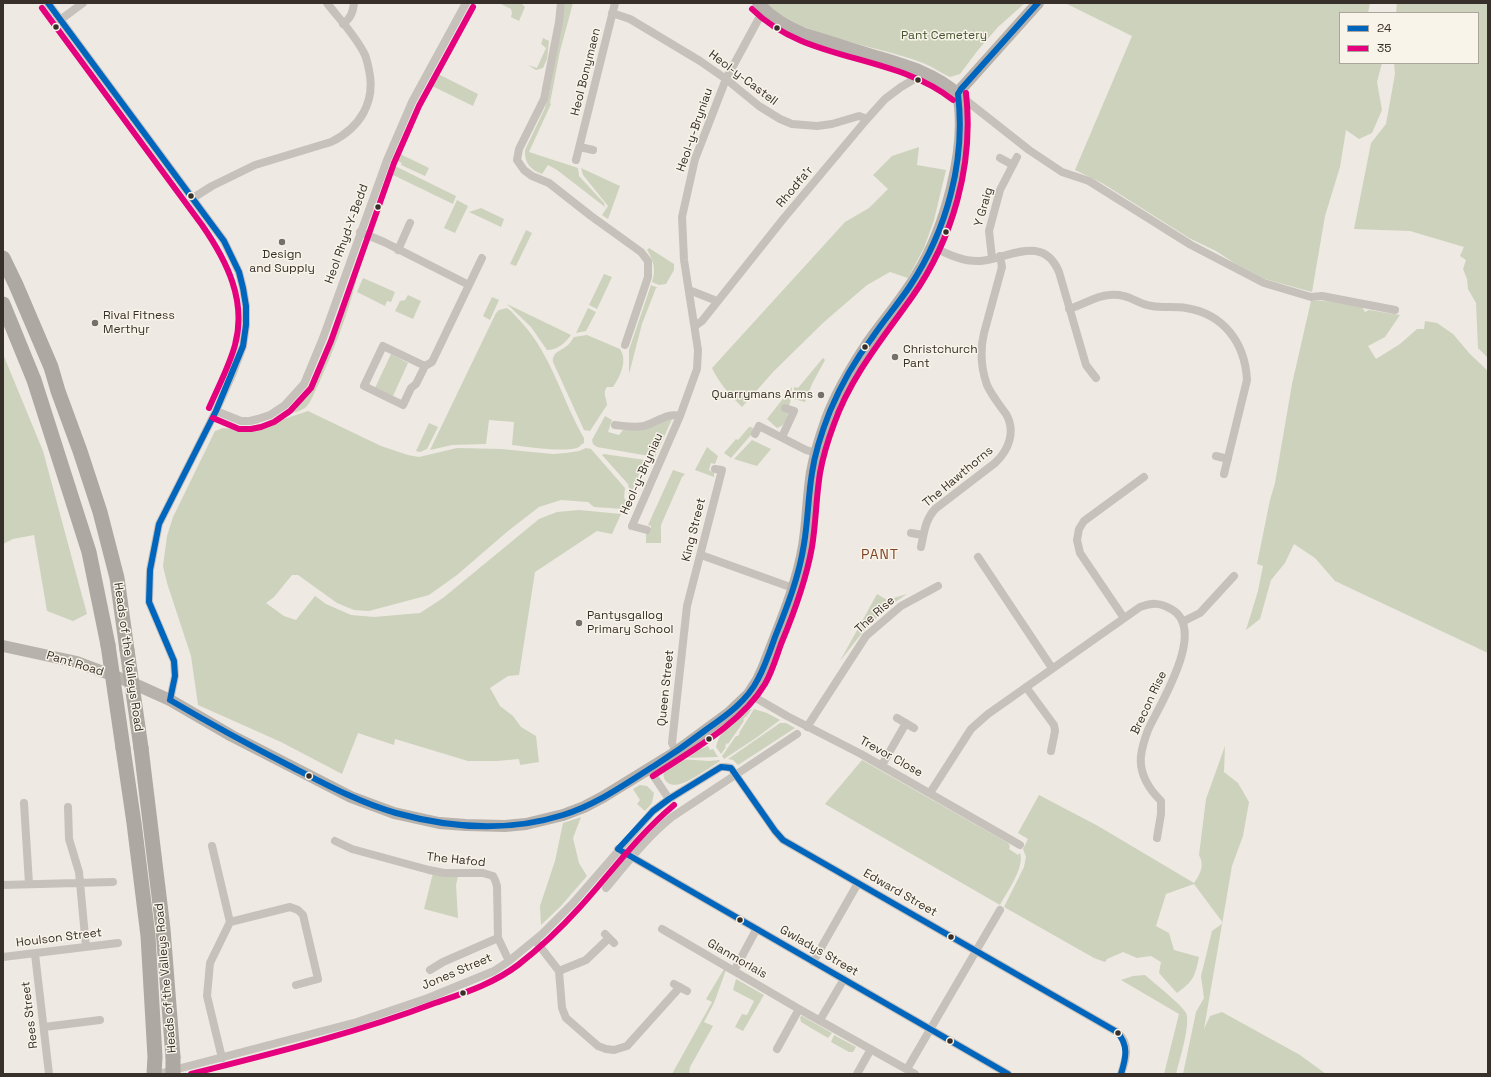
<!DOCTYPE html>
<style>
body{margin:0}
#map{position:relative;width:1491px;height:1077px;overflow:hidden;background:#eee9e2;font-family:"Space Grotesk",sans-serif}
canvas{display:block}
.frame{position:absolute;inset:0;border:4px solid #372f29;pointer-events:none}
.legend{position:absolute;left:1339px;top:12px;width:140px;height:52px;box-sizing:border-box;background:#f9f4ea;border:1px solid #aba59d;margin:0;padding:5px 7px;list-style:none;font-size:12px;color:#372f29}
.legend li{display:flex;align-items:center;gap:8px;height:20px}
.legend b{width:20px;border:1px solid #aba59d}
</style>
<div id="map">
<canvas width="1491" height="1077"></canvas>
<div class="frame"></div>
<ul class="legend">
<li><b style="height:5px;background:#0065bd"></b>24</li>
<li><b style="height:5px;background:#e5007d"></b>35</li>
</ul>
</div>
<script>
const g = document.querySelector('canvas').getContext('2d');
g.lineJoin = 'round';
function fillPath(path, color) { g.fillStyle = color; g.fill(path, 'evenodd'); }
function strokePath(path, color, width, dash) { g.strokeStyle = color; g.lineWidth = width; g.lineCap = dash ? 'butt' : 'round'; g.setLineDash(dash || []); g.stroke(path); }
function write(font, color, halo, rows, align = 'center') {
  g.font = font + ' "Space Grotesk",sans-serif'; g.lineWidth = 3; g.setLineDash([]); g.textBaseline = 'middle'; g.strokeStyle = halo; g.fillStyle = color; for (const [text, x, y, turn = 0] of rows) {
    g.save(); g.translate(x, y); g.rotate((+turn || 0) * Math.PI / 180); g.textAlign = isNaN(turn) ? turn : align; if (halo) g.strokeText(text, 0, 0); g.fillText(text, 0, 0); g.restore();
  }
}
fillPath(new Path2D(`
 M499 3H521L525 7 519 21 511 17 512 13 511 9Z
 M565 3H573L560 51 550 103 551 104 529 152 578 168 579 176 604 203 605 207 557 170 548 165 542 174C531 170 524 163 525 150L545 108 549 94Z
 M765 3H1025L998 27 978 50 960 74 950 77C941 73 933 67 923 63 874 44 805 39 765 3Z
 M1065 3H1370L1368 13H1340V63H1382L1377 82 1382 110 1372 133 1359 139 1346 130 1340 167 1325 216 1312 292 1265 279 1236 264 1216 251 1189 238 1102 183 1075 170 1132 36Z
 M1397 3H1488V358L1478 348 1476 303 1468 289 1467 279 1463 269 1466 260 1460 256 1464 247 1410 231 1354 229 1371 143 1386 124 1395 74 1394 63H1478V13H1396Z
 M543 38 549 41 547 59 543 68 536 70 528 65 537 68 546 48 541 44Z
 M436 73 478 94 473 106 430 85Z
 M919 147 917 165 946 170 934 220 924 248 908 278 890 272 867 285 824 322 774 371 742 407C730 395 719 383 712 368L845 222 869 208 888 189 873 175 892 156Z
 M398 153 429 168 425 176 401 165 402 163 395 160Z
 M393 165 456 196 453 204 389 173Z
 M581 168 620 186 608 219 602 215 608 206 583 175Z
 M457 200 468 206 455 233 444 228Z
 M481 208 504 219 501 227 469 212Z
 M526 230 532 233 516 266 510 264Z
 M649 248 674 264V270L666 284 659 285 652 282C656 270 654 261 647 250Z
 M362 251C356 294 337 343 319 383 315 390 312 401 306 407 300 412 292 413 286 414 315 392 325 354 336 321 345 297 352 274 362 251Z
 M604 274 612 277 597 309 589 305Z
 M363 278 395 292 391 302 387 301 385 306 357 292Z
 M651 285 658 288H656L642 324 629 374V350Z
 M408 295 421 301 413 319 395 311 400 301 405 300Z
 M492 297 499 300 490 320 483 316Z
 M1311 301C1328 300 1345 304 1362 307L1365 312 1369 310 1400 315 1385 337 1368 346 1376 359 1400 344 1417 329H1424L1425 321 1437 323 1453 334 1470 354 1488 371V653L1335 581 1315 558 1294 544 1285 563 1271 580 1260 619 1246 630 1258 591 1263 566 1257 564 1270 500 1275 483 1292 384Z
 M507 304 571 335C565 343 558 350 547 350L531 327Z
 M507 308C513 312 517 318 522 323 552 356 562 400 584 438V443C583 443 580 446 579 447 567 453 527 447 512 445L514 422 489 420 486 444 452 445 430 450 496 313 499 310Z
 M588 308 596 312 586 331 576 333Z
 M587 335 620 349C628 360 620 377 613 387H607C602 393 607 399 607 405L590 431 584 430 553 362C552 352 561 351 568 345 570 343 572 340 574 337Z
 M3 354 43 451 87 614 73 621 47 611 34 535 13 539 3 544Z
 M391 354 408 363 393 396 375 388Z
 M823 358 825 360 812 384 805 402 794 399V387L798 388Z
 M792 387 791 399 789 406 784 404 782 409 788 413C787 419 784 426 777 428L767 419Z
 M308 411 381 446 408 455 419 457 457 448 501 449 553 454 566 453 579 451 586 448 591 449 625 488 624 498 627 502 623 509 594 507 588 502 561 500 539 507 508 531 457 575 429 595 369 611 354 610 337 603 298 575H292L274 597 266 603 284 616 296 620 315 596 326 604 351 615 374 617 420 613 443 598 539 519 557 512 579 510 621 514 612 534 597 531 535 572 519 675 508 676 490 688 500 706 513 716 521 727 536 736 539 762 520 765 519 759 497 761H468L395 739 394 745 358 733 342 774 281 742 198 705 191 656 167 583 163 566 167 536 173 517 215 431 223 428 246 430 260 427Z
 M605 416 612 420 608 432 619 435 623 430H637L667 419H672L655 457 597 447 593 444 592 440Z
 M429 423 438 427 427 449 420 452 416 451Z
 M749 427H751L754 429 751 435 731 458 724 453 736 439 738 440Z
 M752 440 771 449 757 466 734 459Z
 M707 447 718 456 715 464 711 463 709 470 714 473V477L695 470Z
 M604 454 645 460 630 496H628L629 489 628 484 602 455Z
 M673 470 685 474 682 477 661 525V543H646V533L651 532V526L648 525Z
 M877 594 887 600 907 594 885 609 862 633 840 661Z
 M752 709 746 717H745L743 720 744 721 728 744 727 743 725 746 726 747 721 754 716 747C719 732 736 712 752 709Z
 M754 709 767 713 780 720 756 738 724 759 722 756 736 736H738L740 733H739Z
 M780 723H786L795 728 738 765 733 760 728 759Z
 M708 746 710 750 713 749 718 757 683 758V756Z
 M1225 746 1224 772 1238 783 1249 802 1243 836 1232 866 1204 1029 1210 1016 1222 1012 1300 1055 1326 1074H1183L1196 1012 1204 998 1201 976 1212 931 1223 923 1194 884 1166 894 1156 926 1169 933 1174 950 1199 957C1195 976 1194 981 1177 993L1159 973 1161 962 1151 956 1137 958 1123 952 1107 959 1105 962 1094 958 1004 907 1024 867 1026 857 1023 849 1028 839 1018 833 1039 795 1098 826 1194 883C1200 874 1205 866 1199 855L1206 799Z
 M680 759 709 761 719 760 720 761C709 768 691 781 680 784 668 788 658 777 667 767 670 764 676 761 680 759Z
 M862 760 1008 843 1010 846 1009 849 1018 855 1020 853C1025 867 1007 892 1000 905L825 804Z
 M640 785 647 786 654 793 652 803 645 811 637 804 640 800 633 789Z
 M581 817 573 838 579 863 587 876 560 907 541 925 540 906 555 861 563 823Z
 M433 873 458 876 456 885 458 918 424 909Z
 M724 969 726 970 714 1003 704 1022 713 1026 690 1067 689 1074H672L712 1002 706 999Z
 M1145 975C1153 982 1183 1006 1186 1013 1191 1024 1179 1062 1176 1074H1164L1179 1014 1121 980 1133 976Z
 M736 979 764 995 743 1031 735 1027 742 1014 747 1015 754 1001 733 990Z
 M802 1016 832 1033 828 1038 801 1022 800 1017Z
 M834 1035 856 1047 853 1052H849L831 1042Z`), '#cdd2bd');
strokePath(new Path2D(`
 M48 3 224 241 239 272 243 288 246 306V325L243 346 232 375 216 411 159 524 150 570 149 602 174 661 175 676 170 700
 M561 3 559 22 544 99 519 149 517 160 524 170 532 176 549 183 591 216 641 252 648 261V277L625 345
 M612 13 630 19 700 61 726 79 759 106 780 119 792 124 817 126 832 124 859 116 867 119
 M60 20 83 3
 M343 24C351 18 353 12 354 3
 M958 94 1029 150 1062 172 1089 181 1191 245 1264 283 1311 297 1322 296 1395 310
 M580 147 593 150
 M1000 158 1013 165
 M576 160 615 3
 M193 198 212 186 255 165 331 142C360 128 376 102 369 70 368 65 367 60 365 55 356 36 340 20 327 3
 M360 232 384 242 469 285
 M932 246C946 254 963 262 980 261 1008 259 1043 233 1059 272L1086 365 1096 378
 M398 250 410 223
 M992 258 989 231 1000 190 1017 157
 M689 290 717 301
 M1069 309C1083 305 1095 296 1109 295 1130 293 1136 304 1152 306 1163 308 1175 306 1186 308 1224 314 1245 343 1247 380L1224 474
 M695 326 702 321 784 218 867 119 885 99 901 87 918 77 921 71
 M425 366 383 346 364 386 403 405 411 388 416 384 425 366 432 362 482 258
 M216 411 241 421H250L258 419 270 415 285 405 304 384 323 338 387 160 412 102 466 3
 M615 425C624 426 634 428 644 426 656 423 667 412 680 416L697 369 698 350 684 260 682 217 695 159 726 79 758 20 766 11
 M755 434 759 426 806 450 816 453
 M782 437 794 411 785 408
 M1216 456 1228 459
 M647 530 632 526 680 416
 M911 533 923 535
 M921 547C924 533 925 520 935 509L995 463C1009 450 1016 431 1006 414 999 404 992 396 987 385 981 368 980 350 984 333L1002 267 1000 256
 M701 555 793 588
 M978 557 1052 668
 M1124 618 1080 553 1077 540 1079 529 1084 521 1144 477
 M1184 621 1200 613 1234 576
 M1026 687 1054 725 1055 731 1051 751
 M749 694 787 716 861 754 1020 845
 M897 718 914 728
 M807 727 866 636 901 606 938 586
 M676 752 672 743 687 606 722 470 715 469
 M882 765 906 723
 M649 769 669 799
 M930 793 971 729 988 714 1140 607C1152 603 1159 602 1171 609 1208 629 1160 704 1148 730 1145 738 1142 747 1141 756 1139 774 1149 789 1161 801V814L1157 838
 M24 803 29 884
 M68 807 69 839 79 872 86 947
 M335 841 352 849 429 870 444 873H483L493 876 495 880 497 886 498 938 509 961
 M212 846 230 922
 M618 849 1008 1074
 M3 885 113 882
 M606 888C627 863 647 837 672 817L797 734
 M662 929 799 1009 915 1074
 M605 934 614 943
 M535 940 559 971 562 1008 566 1018 598 1046 606 1049 614 1050 627 1046 680 987
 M35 954 49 1074
 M3 957 118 943
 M813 962 858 883
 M430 970 443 962 498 938
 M559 971 586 960 609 938
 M734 971 756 930
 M674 984 687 991
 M820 1020 844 979
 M44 1027 100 1020
 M777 1049 799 1009
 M222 1058 207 996 210 963 230 922 290 907 298 910 303 915 318 979 296 985
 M907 1069 1000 910
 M158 1074 357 1022 428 998 494 971 509 961 542 934 573 903 653 811 669 799 721 767H726L731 768 775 831 783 840 1117 1032C1131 1044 1126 1059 1121 1074
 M857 1074 871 1049`), '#c7c1bb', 8);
strokePath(new Path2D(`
 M758 3C772 18 786 26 805 34 827 41 850 48 872 55 902 64 934 72 958 94
 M958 94 961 89 1038 3
 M3 646 77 662 130 682 170 700 232 736 351 797 394 813 439 823 466 825 505 826 526 824 563 815 584 807 603 797 676 752 729 713 749 694 758 680 764 667C779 627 797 588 804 546 808 522 808 497 812 472 815 455 821 436 827 419 837 392 852 367 868 343 884 320 903 299 917 275 945 230 969 147 958 94`), '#b8b2ac', 12);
strokePath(new Path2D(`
 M3 258 16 285 51 367 58 391 80 451 100 512 117 578 127 650
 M3 304 34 380 89 552 108 645
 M123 748 134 823 148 936 155 1057 154 1074
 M141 748 163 929 173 1057`), '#ada8a1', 15);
strokePath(new Path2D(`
 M108 645 123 748
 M127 650 141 748
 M173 1057V1074`), '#ada8a1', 15);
strokePath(new Path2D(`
 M48 3 224 241 239 272 243 288 246 306V325L243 346 216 411 159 524 150 570 149 602 174 661 175 676 170 700
 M958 94 961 89 1038 3
 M170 700C209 723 249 745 290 766 323 783 360 803 396 813 450 828 509 832 563 815 596 805 625 784 654 766 673 754 690 742 707 729 727 715 747 701 758 679 765 666 770 651 775 637 787 607 799 577 804 544 808 521 808 497 812 473 815 452 822 431 830 411 841 385 855 360 872 338 884 320 898 304 910 286 947 230 966 160 958 94
 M618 849 653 811 669 799 721 767 731 768 775 831 783 840 1117 1032C1129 1045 1126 1058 1121 1074
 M618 849 1008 1074`), '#0065bd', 6);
strokePath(new Path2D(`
 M42 8 202 225C227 261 247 301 235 345 229 367 218 387 209 408
 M752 9C806 63 894 53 953 100
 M213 418 239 429H251L261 427 274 422 290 411 311 388 331 341 394 163 419 106 473 7
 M653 776C691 751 742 723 765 684 772 672 776 658 781 644 794 613 806 581 812 547 816 523 816 498 820 473 823 456 828 440 834 424 851 376 883 338 912 297 953 239 974 164 966 93
 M191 1074C274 1053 356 1033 435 1003 464 993 493 984 518 965 540 948 561 928 580 907 611 873 638 835 674 805`), '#e5007d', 6);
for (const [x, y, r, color] of [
 [56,27,3.5,"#372f29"],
 [777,28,3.5,"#372f29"],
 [918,80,3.5,"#372f29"],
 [191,196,3.5,"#372f29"],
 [378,207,3.5,"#372f29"],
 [946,232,3.5,"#372f29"],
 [282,242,4,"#77706a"],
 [95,323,4,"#77706a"],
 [865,347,3.5,"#372f29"],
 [895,357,4,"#77706a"],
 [821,395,4,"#77706a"],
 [579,623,4,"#77706a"],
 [709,739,3.5,"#372f29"],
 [309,776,3.5,"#372f29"],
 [740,920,3.5,"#372f29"],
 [951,937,3.5,"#372f29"],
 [463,993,3.5,"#372f29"],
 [1118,1033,3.5,"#372f29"],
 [950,1041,3.5,"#372f29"]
]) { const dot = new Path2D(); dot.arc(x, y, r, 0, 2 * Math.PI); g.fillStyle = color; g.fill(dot); strokePath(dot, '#f9f4ea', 1.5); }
write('12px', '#43552e', '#f9f4ea', [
 ["Pant Cemetery",944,36]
]);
write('12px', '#372f29', '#f9f4ea', [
 ["Heol Bonymaen",586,72,-76],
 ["Heol-y-Castell",743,78,37],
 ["Heol-y-Bryniau",695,130,-71],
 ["Rhodfa'r",795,187,-50],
 ["Y Graig",984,207,-74],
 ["Heol Rhyd-Y-Bedd",347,234,-70],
 ["Heol-y-Bryniau",642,474,-66],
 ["The Hawthorns",958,477,-40],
 ["King Street",694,530,-76],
 ["The Rise",875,615,-42],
 ["Heads of the Valleys Road",128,657,82],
 ["Pant Road",75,664,17],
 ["Queen Street",666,688,-84],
 ["Brecon Rise",1149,703,-65],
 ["Trevor Close",891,757,29],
 ["The Hafod",456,860,6],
 ["Edward Street",900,893,30],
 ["Houlson Street",59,938,-7],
 ["Gwladys Street",819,951,30],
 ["Glanmorlais",737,959,30],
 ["Jones Street",457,972,-23],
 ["Heads of the Valleys Road",166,978,-95],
 ["Rees Street",30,1015,-97]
]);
write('12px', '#372f29', '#f9f4ea', [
 ["Design",282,255,"center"],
 ["and Supply",282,269,"center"],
 ["Rival Fitness",103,316],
 ["Merthyr",103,330],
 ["Christchurch",903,350],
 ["Pant",903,364],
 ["Quarrymans Arms",813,395,"right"],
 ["Pantysgallog",587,616],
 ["Primary School",587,630]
], 'left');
g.letterSpacing = '1px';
write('14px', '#834425', '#f9f4ea', [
 ["PANT",880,555]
]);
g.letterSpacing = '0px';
</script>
